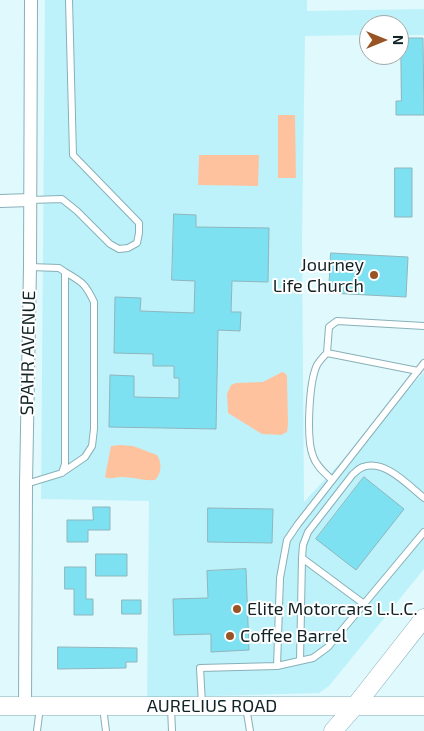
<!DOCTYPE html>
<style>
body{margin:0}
#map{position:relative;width:424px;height:731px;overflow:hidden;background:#e0f9fd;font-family:"Exo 2",sans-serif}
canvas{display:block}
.north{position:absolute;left:359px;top:15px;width:50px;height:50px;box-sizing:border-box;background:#fff;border:1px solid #a0a7a8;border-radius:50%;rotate:90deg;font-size:14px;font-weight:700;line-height:20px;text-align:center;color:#122325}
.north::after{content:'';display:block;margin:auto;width:18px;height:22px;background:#985425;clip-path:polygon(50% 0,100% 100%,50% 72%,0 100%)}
</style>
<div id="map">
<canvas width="424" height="731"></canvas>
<div class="north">N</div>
</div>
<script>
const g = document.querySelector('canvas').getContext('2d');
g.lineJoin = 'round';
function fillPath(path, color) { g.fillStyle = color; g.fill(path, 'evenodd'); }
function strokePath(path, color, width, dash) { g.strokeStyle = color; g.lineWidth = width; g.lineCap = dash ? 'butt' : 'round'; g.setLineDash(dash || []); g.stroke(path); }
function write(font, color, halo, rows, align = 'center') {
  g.font = font + ' "Exo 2",sans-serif'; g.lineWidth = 4; g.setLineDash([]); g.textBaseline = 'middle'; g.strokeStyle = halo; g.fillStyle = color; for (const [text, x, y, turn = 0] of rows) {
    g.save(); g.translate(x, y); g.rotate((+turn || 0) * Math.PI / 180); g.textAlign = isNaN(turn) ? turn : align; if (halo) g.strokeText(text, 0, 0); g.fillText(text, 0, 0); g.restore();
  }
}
fillPath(new Path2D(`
 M45 0H307V11L424 9V35H399V25H369V35L305 36 302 238 304 502 424 372V569L329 686 319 693 147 698 149 501 41 499Z`), '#bef2fb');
fillPath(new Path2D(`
 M278 115H295L296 178H278Z
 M199 155H259L258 186 198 185Z
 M282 372 285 373 287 376 288 424 287 432 281 435 262 434 228 413 227 394 231 385 236 383 263 382Z
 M120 445 133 446 157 455C162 463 162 473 155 480 144 481 133 477 121 477 115 477 111 480 105 477L111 446Z`), '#fec39e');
const building = new Path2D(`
 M401 38H423L424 115H396V101H401Z
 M395 168H412V217H395Z
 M174 214 196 215V227L269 228 268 282 232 281 231 312H241L240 331 218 330 216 429 109 427 110 375 134 376V397L179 398V378H174V366H153V354L114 353 115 297 141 298 140 311 194 313 195 281 172 280Z
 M331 253 408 257 406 297 329 293Z
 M364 477 404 509 356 570 316 539Z
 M93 507H110V530H88V542H67V520H93Z
 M208 508 273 509 272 543 208 542Z
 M96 554H127V576H96Z
 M65 567H86V599H93V615H74V589H65Z
 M246 569 249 650 211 652V634L174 635 173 599 208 598 207 571Z
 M122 600H141V614H122Z
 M58 647 137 648V662H126V668L58 669Z`);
fillPath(building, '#7ee1f2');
strokePath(building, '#8eb6bd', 1);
const lane = new Path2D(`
 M30 200 62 199 77 211 110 244 119 249 128 248 137 243 139 233V223L73 155 69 0
 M327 353C323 357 320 360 317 365 309 382 306 439 313 456 316 466 325 473 332 480
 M418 371 327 353 329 327 337 321 424 326
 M63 472 85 457 92 446 94 429V302C85 283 82 282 65 272
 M26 484 62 473 65 464V272L59 268 30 267
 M302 558 364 604
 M300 661 302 558 303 545 308 532 353 474C356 472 359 468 363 467 385 459 409 486 424 498
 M277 666 313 658 328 647 424 532
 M202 704 200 668 277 666 280 578 287 540 298 524 424 363
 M103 707 106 731
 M171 707 172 731
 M246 707 250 731
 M37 731 40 707`);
const street = new Path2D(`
 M0 201 30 200
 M25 706 26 484 30 267 31 0`);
const secondary = new Path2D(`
 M0 706H424
 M333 731 355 706 424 618`);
strokePath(lane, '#88b0b8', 8);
strokePath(street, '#88b0b8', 14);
strokePath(secondary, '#88b0b8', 19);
strokePath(lane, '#fff', 6);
strokePath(street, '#fff', 12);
strokePath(secondary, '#fff', 18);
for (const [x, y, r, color] of [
 [374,275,5,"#985425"],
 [237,609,5,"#985425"],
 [230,636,5,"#985425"]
]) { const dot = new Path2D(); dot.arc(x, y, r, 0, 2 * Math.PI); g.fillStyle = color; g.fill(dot); strokePath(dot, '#fff', 2); }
write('18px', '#122325', '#fff', [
 ["Journey",364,265,"right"],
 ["Life Church",364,286,"right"],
 ["Elite Motorcars L.L.C.",247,609],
 ["Coffee Barrel",240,636]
], 'left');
write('18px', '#122325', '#fff', [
 ["SPAHR AVENUE",28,353,-89],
 ["AURELIUS ROAD",212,706]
]);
</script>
